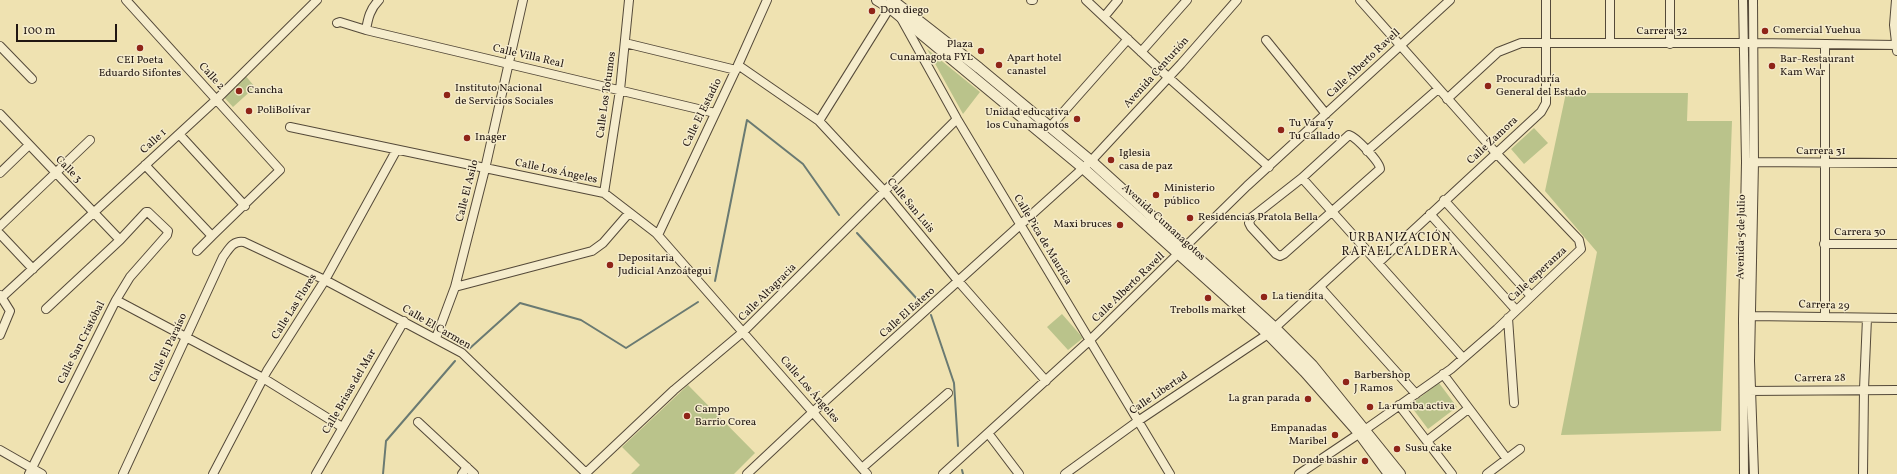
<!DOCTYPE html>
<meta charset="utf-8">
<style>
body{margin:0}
#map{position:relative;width:1897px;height:474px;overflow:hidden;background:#efe2b1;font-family:Vollkorn,serif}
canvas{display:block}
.scale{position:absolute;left:16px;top:24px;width:101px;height:18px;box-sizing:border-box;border:2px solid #211611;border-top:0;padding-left:5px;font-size:12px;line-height:14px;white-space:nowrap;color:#211611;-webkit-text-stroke:3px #f5eccc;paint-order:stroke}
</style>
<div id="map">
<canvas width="1897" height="474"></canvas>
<div class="scale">100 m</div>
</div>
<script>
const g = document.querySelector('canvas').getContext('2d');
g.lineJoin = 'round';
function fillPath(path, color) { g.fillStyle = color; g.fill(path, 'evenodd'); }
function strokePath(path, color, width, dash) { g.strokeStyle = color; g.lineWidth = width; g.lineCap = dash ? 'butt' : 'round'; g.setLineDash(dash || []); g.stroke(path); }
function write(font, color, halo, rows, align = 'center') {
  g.font = font + ' Vollkorn,serif'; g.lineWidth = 3; g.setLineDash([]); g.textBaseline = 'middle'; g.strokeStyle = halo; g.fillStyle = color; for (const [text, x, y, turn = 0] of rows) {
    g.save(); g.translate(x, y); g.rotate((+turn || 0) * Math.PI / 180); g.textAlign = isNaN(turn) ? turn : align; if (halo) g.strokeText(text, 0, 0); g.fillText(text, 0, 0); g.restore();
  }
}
fillPath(new Path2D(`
 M927 49 980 92 963 114Z
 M244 74 255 87 233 107 222 95Z
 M1566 93H1688L1687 121H1732L1721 431 1561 435 1597 252 1545 191Z
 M1534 128 1548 143 1524 164 1511 149Z
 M1062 314 1083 338 1068 350 1047 327Z
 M1439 383 1457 407 1428 429 1410 405Z
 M688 385 755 453 734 474H631L640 465 622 447Z`), '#bac38b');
strokePath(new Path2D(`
 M857 233 918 300
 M715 281 747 120 803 164 839 215
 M931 315 954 383 958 446
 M469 349 520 303 581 320 626 348 698 302
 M962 470 963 474
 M383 474 386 441 455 361`), '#6a7a72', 2);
const minor = new Path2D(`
 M126 0 280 170 212 236 145 165
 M1031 0H1033
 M1086 0 1169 78 1269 167
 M1670 0V44
 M1743 0 1746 162 1743 319 1744 474
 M1753 0 1754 162 1750 361 1754 474
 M1896 0 1894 25 1897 51
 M1104 17 1118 0
 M901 18 957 119 1170 474
 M337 23 340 22 366 30 715 113
 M366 30C368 18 370 9 379 0
 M1266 40 1326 114
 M625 43 736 70
 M1610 43V0
 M0 46 32 79
 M1141 52 1187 0
 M738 65 819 121 885 192 959 282 1046 381
 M1447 99 1498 52 1521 43H1755L1897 45
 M0 114 120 240
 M819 121 892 4
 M1051 126 1128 39
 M290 127 604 193 656 233 867 474
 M179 134 245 206
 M1349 135C1356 137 1380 162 1380 169L1284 254 1280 256 1276 254 1251 227 1249 223 1251 218 1302 178Z
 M1367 151 1438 89
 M1750 162 1897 163
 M0 173 29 145
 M1302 178 1463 358
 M604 193 620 90 629 0
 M1444 200 1531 296
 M1430 214 1516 310
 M0 226 90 140
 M0 234 33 269
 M658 235 738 65 767 0
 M1824 244H1897
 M197 251 212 236
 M1378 263 1541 112 1546 103V0
 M455 287 592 251 603 243 629 213
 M1320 287 1416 394
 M0 295 10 311 0 335
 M2 297 217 99 317 0
 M116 300 263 378 342 427
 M1751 316 1897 318
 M1825 316V45
 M1508 318 1514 403
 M436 338 455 287 485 169 523 0
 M1443 374 1507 459
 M1746 391 1897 390
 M1399 405 1452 474
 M418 422 474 474
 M988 433 1019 474
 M1427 441 1468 409
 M0 450 42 474
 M862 468 948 393
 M586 473 674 390 743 332 957 119
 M29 474 116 300 130 277 167 235 168 231 148 212H146L120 240 46 309
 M123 474 223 257C229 249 233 240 244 242L325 280 462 353 587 474
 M213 474 267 371 325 280 396 151
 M316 474 404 321
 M462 474 467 467
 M747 474 813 412 1091 161 1181 64 1237 0
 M943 474 1089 341 1247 186 1450 0
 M1065 474 1138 421 1268 334 1363 247
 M1299 474 1366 429 1451 369 1497 329 1581 249 1579 240 1496 153 1360 0
 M1487 474 1520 449
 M1863 474 1864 389 1867 318`);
const tertiary = new Path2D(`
 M877 0 890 8 1083 168 1268 334 1305 372 1359 433 1389 474
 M892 0 979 68 1091 161 1275 328 1312 365 1400 474`);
strokePath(minor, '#544939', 10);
strokePath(tertiary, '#544939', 12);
strokePath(minor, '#f5eccc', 8);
strokePath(tertiary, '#f5eccc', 10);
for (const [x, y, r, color] of [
 [872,11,4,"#8f2418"],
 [1765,31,4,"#8f2418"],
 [140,48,4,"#8f2418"],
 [981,51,4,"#8f2418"],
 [999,65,4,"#8f2418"],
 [1772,66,4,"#8f2418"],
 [1488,86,4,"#8f2418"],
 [239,91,4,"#8f2418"],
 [447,95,4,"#8f2418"],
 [249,111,4,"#8f2418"],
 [1077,119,4,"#8f2418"],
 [1281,130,4,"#8f2418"],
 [467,138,4,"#8f2418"],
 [1111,160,4,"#8f2418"],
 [1156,195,4,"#8f2418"],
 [1190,218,4,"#8f2418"],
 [1120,225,4,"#8f2418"],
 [610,265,4,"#8f2418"],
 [1264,297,4,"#8f2418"],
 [1208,298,4,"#8f2418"],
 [1346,382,4,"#8f2418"],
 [1308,399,4,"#8f2418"],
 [1370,407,4,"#8f2418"],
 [687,416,4,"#8f2418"],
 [1335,435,4,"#8f2418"],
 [1397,449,4,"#8f2418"],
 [1365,461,4,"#8f2418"]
]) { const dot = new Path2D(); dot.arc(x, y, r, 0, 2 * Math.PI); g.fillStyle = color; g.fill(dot); strokePath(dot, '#f5eccc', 1.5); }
write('11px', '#211611', '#f5eccc', [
 ["Don diego",880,11],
 ["Comercial Yuehua",1773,31],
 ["Plaza",973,45,"right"],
 ["Cunamagota FYL",973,58,"right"],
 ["Apart hotel",1007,59],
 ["canastel",1007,72],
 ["Bar-Restaurant",1780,60],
 ["Kam War",1780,73],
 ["CEI Poeta",140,61,"center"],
 ["Eduardo Sifontes",140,74,"center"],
 ["Procuraduría",1496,80],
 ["General del Estado",1496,93],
 ["Instituto Nacional",455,89],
 ["de Servicios Sociales",455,102],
 ["Cancha",247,91],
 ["PoliBolívar",257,111],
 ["Unidad educativa",1069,113,"right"],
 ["los Cunamagotos",1069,126,"right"],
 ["Tu Vara y",1289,124],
 ["Tu Callado",1289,137],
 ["Inager",475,138],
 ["Iglesia",1119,154],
 ["casa de paz",1119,167],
 ["Ministerio",1164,189],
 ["público",1164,202],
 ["Residencias Pratola Bella",1198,218],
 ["Maxi bruces",1112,225,"right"],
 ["Depositaria",618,259],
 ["Judicial Anzoátegui",618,272],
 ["La tiendita",1272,297],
 ["Trebolls market",1208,311,"center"],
 ["Barbershop",1354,376],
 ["J Ramos",1354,389],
 ["La gran parada",1300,399,"right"],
 ["La rumba activa",1378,407],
 ["Campo",695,410],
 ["Barrio Corea",695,423],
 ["Empanadas",1327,429,"right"],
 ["Maribel",1327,442,"right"],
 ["Susu cake",1405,449],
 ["Donde bashir",1357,461,"right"]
], 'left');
write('11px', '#211611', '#f5eccc', [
 ["Carrera 32",1662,32],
 ["Calle Villa Real",528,57,13],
 ["Calle Alberto Ravell",1364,64,-43],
 ["Avenida Centurión",1157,73,-48],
 ["Calle 2",211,77,48],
 ["Calle Los Totumos",607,95,-82],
 ["Calle El Estadio",703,113,-64],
 ["Calle Zamora",1493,141,-43],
 ["Calle 1",154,142,-43],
 ["Carrera 31",1821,152],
 ["Calle 3",68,170,46],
 ["Calle Los Ángeles",556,172,12],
 ["Calle El Asilo",468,191,-76],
 ["Calle San Luis",910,206,50],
 ["Avenida Cumanagotos",1163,223,42],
 ["Carrera 30",1860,233],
 ["Avenida 5 de Julio",1742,237,-89],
 ["Calle Pica de Maurica",1042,240,59],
 ["Calle esperanza",1538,275,-43],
 ["Calle Alberto Ravell",1129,288,-44],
 ["Calle Altagracia",768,293,-45],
 ["Carrera 29",1824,306,2],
 ["Calle Las Flores",295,307,-58],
 ["Calle El Estero",908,313,-42],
 ["Calle El Carmen",436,328,30],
 ["Calle San Cristóbal",82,343,-63],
 ["Calle El Paraíso",169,348,-65],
 ["Carrera 28",1820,379,-1],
 ["Calle Los Ángeles",809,390,49],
 ["Calle Brisas del Mar",350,392,-60],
 ["Calle Libertad",1159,394,-34]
]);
g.letterSpacing = '1px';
write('12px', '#211611', '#f5eccc', [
 ["URBANIZACIÓN",1400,239],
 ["RAFAEL CALDERA",1400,253]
]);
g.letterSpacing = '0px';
</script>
